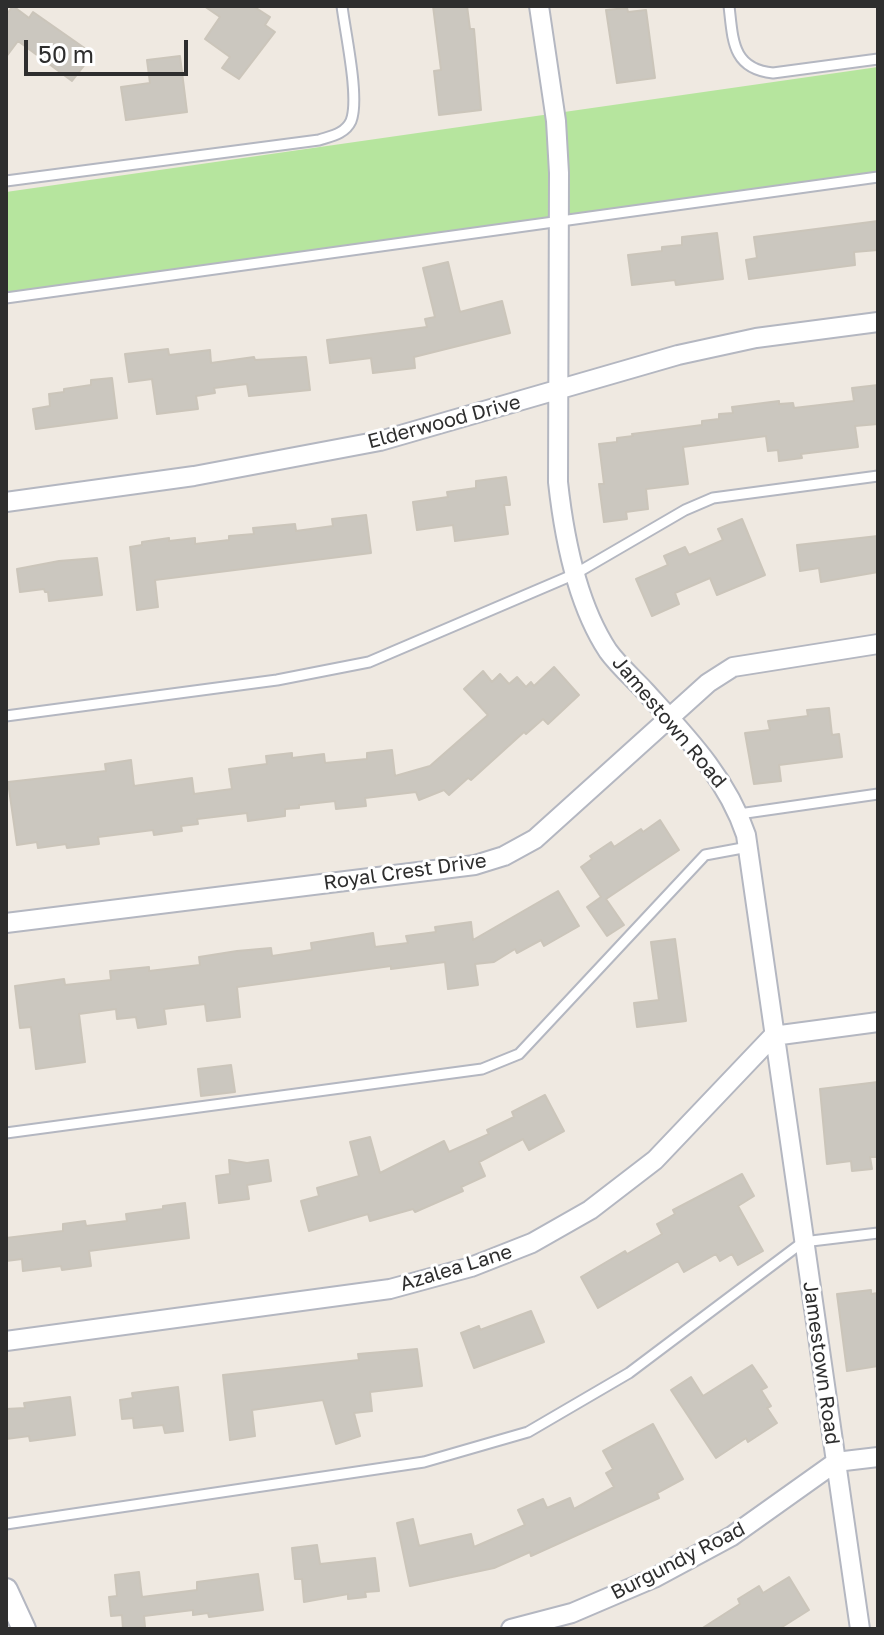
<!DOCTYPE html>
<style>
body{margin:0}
#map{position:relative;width:884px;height:1635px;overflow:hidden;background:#efe9e1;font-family:"Golos Text",sans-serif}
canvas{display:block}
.frame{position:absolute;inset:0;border:8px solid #2e2e2e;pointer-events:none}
.scale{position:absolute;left:24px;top:40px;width:164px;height:36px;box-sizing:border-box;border:4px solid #2e2e2e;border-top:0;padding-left:10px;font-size:24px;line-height:28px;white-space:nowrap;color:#2e2e2e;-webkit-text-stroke:6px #fff;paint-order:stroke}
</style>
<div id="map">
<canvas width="884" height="1635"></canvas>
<div class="frame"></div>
<div class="scale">50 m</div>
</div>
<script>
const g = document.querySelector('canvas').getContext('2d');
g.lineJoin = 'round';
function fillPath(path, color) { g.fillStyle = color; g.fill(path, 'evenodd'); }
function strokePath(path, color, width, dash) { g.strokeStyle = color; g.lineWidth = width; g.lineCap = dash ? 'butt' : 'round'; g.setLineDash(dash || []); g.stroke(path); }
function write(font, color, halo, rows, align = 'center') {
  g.font = font + ' "Golos Text",sans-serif'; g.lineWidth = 6; g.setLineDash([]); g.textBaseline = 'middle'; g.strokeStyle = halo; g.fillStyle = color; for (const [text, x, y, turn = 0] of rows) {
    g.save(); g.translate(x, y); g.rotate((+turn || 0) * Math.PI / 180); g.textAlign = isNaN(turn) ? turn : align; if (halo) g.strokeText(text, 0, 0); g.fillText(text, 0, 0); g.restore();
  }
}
fillPath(new Path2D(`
 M878 67V172L6 296V192Z`), '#b6e59e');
const building = new Path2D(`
 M13 6 29 18 33 12 93 54 72 81 18 41 6 57V15Z
 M204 6H253L270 17 265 25 275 32 239 79 222 68 230 57 205 39 220 17Z
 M433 6H467L470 29H474L481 110 439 115 434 71 441 70Z
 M627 8 628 12 646 10 655 78 617 83 606 10Z
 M180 56 187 112 126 120 121 87 150 83 147 60Z
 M878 221V250L854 252 855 265 749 279 746 260 757 258 754 237Z
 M717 233 723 279 676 285 675 280 632 285 628 255 662 251V247L682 245V237Z
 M448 262 460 312 502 301 510 333 414 357 415 368 373 373 371 358 330 363 327 340 427 327 425 319 435 317 423 268Z
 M168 349 169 355 210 350 211 363 254 357 255 360 306 357 310 390 249 396 247 384 214 388 215 393 196 396 198 409 157 414 152 379 129 382 125 354Z
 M112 378 117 418 36 429 33 409 50 406 49 394 64 392V389L91 385V380Z
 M878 385V424L855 426 858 447 801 454 802 458 779 461 778 450 768 451 766 436 683 447 688 484 646 489 648 509 626 512 627 519 604 522 599 484H604L599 444 617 442V438L633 436 632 434 702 425V421L719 419V414L733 413 732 407 779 401V404L793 403 794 408 854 401 852 388Z
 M506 477 510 505H504L508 534 455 541 453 525 417 530 413 502 448 497 447 492 476 488V481Z
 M366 515 371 553 155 580 158 607 137 610 130 547 142 545V542L169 538V541L195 538V544L229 540V536L254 534 253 528 295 524 296 531 333 526 332 519Z
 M742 519 765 575 717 595 710 578 675 593 679 604 652 616 636 579 668 565 664 556 685 547 689 555 723 540 718 529Z
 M878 536V572L821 582 819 568 800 571 797 545Z
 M97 558 102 595 49 601 48 592H45L44 589 20 592 17 569 59 561Z
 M554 667 579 695 548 724 543 719 526 734 524 732 471 780 468 778 449 795 444 790 419 800 416 792 365 798 366 806 336 809 335 801 299 805V808L285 809V816L248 821 247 813 197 819 198 824 181 826 182 831 154 835 153 830 98 837 99 844 67 848 66 844 38 848 37 842 17 845 8 782 106 771 105 764 131 760 134 786 192 778 194 794 232 789 229 769 267 764 266 756 292 753V758L324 754 325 763 367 759V753L392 750 395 776 430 766 488 715 464 689 483 671 492 682 500 674 509 684 517 677 526 687 531 682 534 686Z
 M829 708 832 735 839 734 842 757 779 765 781 781 754 784 745 733 770 730 768 721 808 716 807 710Z
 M660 820 679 850 606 899 624 925 607 936 587 907 601 897 581 867 592 859 590 856 611 842 614 847 641 829 643 832Z
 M558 891 579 926 544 946 541 940 517 953 515 949 494 962 475 964 478 985 448 989 445 962 391 969V966L237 987 240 1017 207 1021 205 1004 164 1009 166 1024 138 1028 136 1017 117 1019 116 1009 79 1014 85 1062 36 1069 31 1027 20 1028 15 986 64 979 65 985 111 980 110 971 149 967V971L200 965 199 957 237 951 271 948 272 956 312 950 311 943 373 933 375 947 408 943 406 936 436 932 435 927 471 922 473 940Z
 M675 939 686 1021 637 1027 634 1003 659 1000 651 942Z
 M231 1065 235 1092 201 1096 198 1069Z
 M878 1082V1157H870L872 1169 852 1171 851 1161 827 1164 820 1089Z
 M545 1095 564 1131 529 1150 523 1139 479 1162 485 1176 461 1187 463 1191 415 1212 413 1209 370 1221 368 1214 309 1231 301 1201 319 1196 317 1188 359 1176 350 1142 370 1137 380 1173 444 1141 449 1152 489 1134 487 1130 514 1117 512 1112Z
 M229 1160 247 1163 268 1160 271 1181 247 1185 249 1199 219 1203 216 1176 230 1174Z
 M742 1174 754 1196 738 1206 763 1251 738 1265 732 1254 720 1261 716 1254 684 1272 678 1261 598 1308 581 1277 625 1251 627 1254 662 1234 657 1224 675 1214 673 1210Z
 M185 1203 189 1238 89 1251 91 1266 62 1270 61 1266 23 1271 22 1259 6 1261V1238L63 1231V1224L85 1221 86 1226 127 1221 126 1214 163 1209V1206Z
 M871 1290V1294L878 1293V1366L847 1371 837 1294Z
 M531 1311 544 1342 474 1368 461 1333 479 1326 480 1330Z
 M417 1349 422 1386 370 1392 372 1411 354 1413 360 1436 336 1444 323 1400 252 1410 255 1436 230 1440 223 1375 359 1360 358 1354Z
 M752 1365 767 1387 761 1390 771 1406 767 1408 777 1423 748 1442 746 1438 716 1458 671 1390 691 1377 703 1396Z
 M178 1387 183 1431 165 1433 163 1425 134 1428 133 1418 122 1419 120 1400 133 1398 132 1393Z
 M70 1397 75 1435 30 1441 29 1436 6 1439V1409L25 1408 24 1403Z
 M653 1424 683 1479 657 1493 659 1498 531 1556 530 1552 494 1568 410 1586 397 1523 413 1519 419 1546 471 1534 474 1547 525 1525 518 1510 543 1499 547 1508 570 1498 574 1509 614 1487 606 1473 613 1469 603 1451Z
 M317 1545 320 1564 375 1558 379 1591 365 1592 366 1597 348 1599V1594L304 1602 302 1579H295L292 1548Z
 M139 1572 142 1597 197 1590V1582L258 1574 263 1610 209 1617 208 1613 193 1615V1610L144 1616 145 1627 123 1629 122 1615 111 1616 109 1597 117 1596 115 1575Z
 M789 1577 809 1610 779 1629H701L740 1604 738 1599 759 1586 763 1593Z`);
fillPath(building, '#cbc7bf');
strokePath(building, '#cbc5ba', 2);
const service = new Path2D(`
 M729 6C733 40 732 69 773 73L878 59
 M6 181 319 140C331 136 345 134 351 121 360 98 345 32 342 6
 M6 298 878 177
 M6 716 277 680 369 662 575 574 685 510 713 498 878 476
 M739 814 878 794
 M6 1133 482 1069 519 1054 705 855 748 847
 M6 1524 424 1462 528 1432 629 1373 803 1242 878 1233`);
const minor = new Path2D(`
 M539 6 556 121 559 173 558 482C564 537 577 604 608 651 618 665 633 678 645 691 686 736 727 778 746 835L860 1629
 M6 502 194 476 380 441 678 355 756 338 878 322
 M6 923 475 865 504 856 535 839 708 683 733 667 878 644
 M6 1341 390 1289 471 1267 532 1243 590 1210 655 1160 773 1036 878 1022
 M511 1629 572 1613 654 1578 732 1536 836 1462 878 1457`);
const tertiary = new Path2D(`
 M6 1590 24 1629`);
strokePath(service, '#b4b7c1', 13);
strokePath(minor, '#b4b7c1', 22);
strokePath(tertiary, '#b4b7c1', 26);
strokePath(service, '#fff', 9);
strokePath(minor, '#fff', 18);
strokePath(tertiary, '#fff', 22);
write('20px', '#2e2e2e', '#fff', [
 ["Elderwood Drive",444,422,-15],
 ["Jamestown Road",669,722,50],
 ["Royal Crest Drive",405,872,-8],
 ["Azalea Lane",456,1268,-17],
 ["Jamestown Road",821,1363,82],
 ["Burgundy Road",678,1561,-27]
]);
</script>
